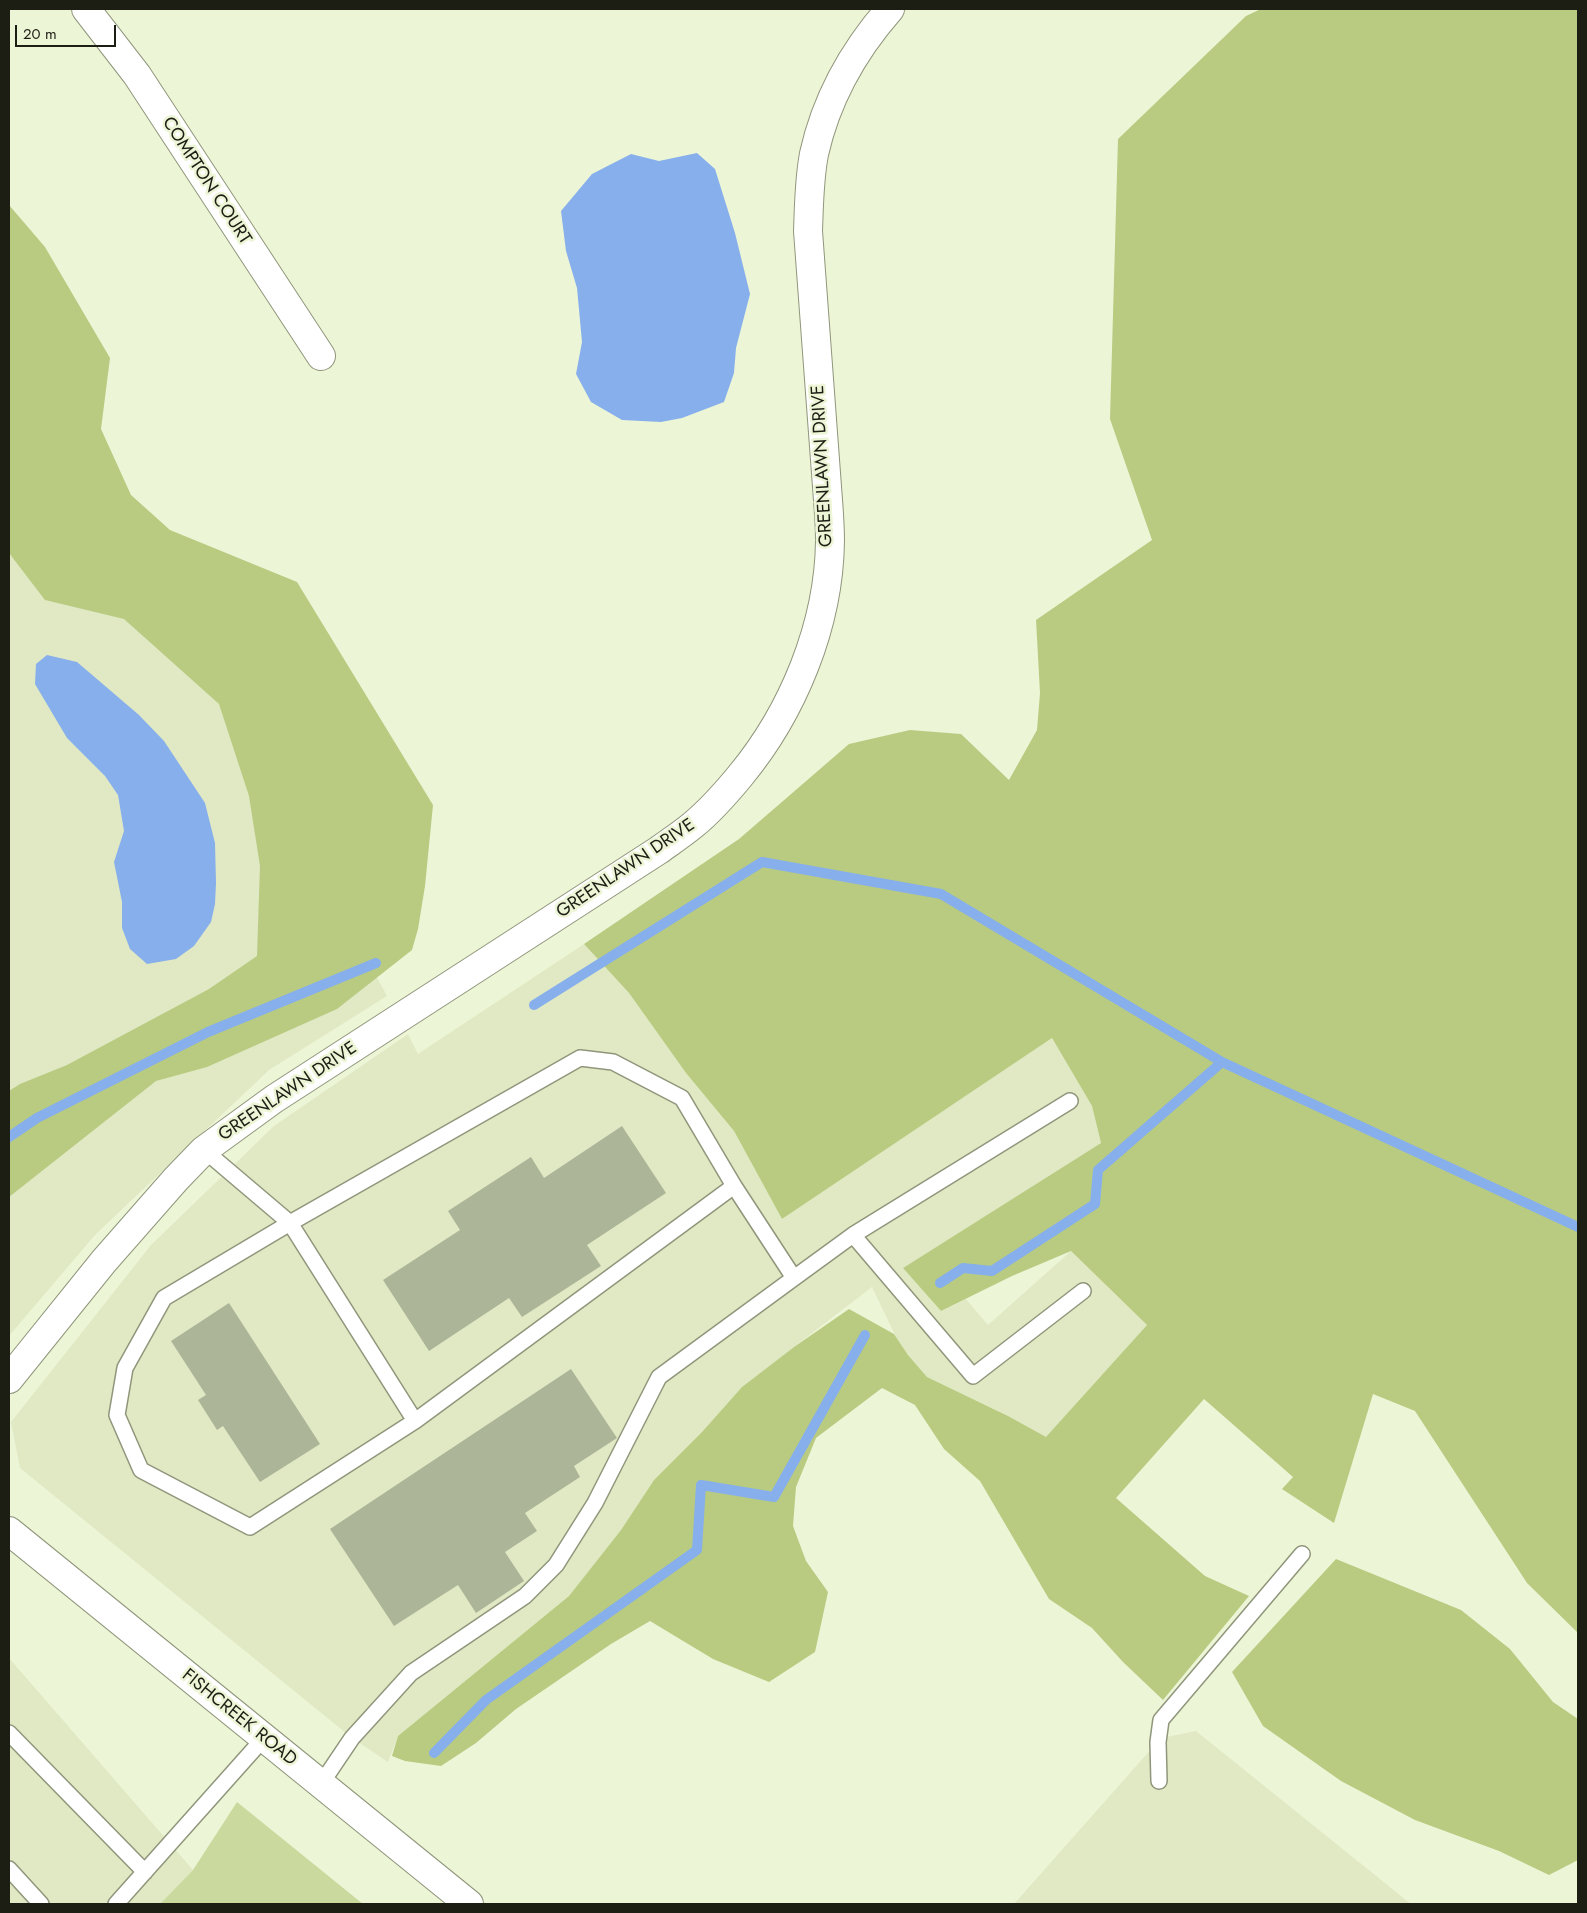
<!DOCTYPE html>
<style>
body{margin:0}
#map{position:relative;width:1587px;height:1913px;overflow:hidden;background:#edf5d7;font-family:Jost,sans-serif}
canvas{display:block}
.frame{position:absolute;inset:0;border:10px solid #1c1e14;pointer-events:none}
.scale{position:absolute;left:15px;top:25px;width:101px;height:22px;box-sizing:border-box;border:2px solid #1c1e14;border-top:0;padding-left:6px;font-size:15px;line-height:18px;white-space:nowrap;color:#1c1e14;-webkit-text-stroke:4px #edf5d7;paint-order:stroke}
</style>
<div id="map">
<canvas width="1587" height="1913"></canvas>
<div class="frame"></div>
<div class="scale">20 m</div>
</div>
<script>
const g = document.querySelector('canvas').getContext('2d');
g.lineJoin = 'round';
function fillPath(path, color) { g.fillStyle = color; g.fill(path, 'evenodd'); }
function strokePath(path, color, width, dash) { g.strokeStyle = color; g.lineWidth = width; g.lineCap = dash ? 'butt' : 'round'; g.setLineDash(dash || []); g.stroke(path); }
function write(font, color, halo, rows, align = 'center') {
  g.font = font + ' Jost,sans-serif'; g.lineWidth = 5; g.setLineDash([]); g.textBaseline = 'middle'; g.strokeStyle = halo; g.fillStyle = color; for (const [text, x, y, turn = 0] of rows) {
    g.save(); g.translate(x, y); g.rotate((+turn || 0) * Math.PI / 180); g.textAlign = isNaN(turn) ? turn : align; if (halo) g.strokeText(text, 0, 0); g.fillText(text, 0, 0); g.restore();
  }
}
fillPath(new Path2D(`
 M9 488 244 730 387 996 269 1070 95 1235 9 1336Z
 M584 944 629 993 686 1073 734 1131 782 1219 1052 1038 1092 1106 1101 1143 903 1268 941 1311 966 1299 988 1325 1071 1251 1147 1325 1046 1438 1008 1416 927 1377 908 1355 896 1337 872 1287 742 1387 702 1432 654 1480 621 1530 569 1596 398 1736 388 1762 352 1738 20 1468 11 1422 151 1245 274 1126 408 1034 418 1054Z
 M9 1658 193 1870 160 1904H9Z
 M1196 1731 1411 1904H1014L1161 1738Z`), '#e0e9c4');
fillPath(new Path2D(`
 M237 1802 363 1904H160L193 1870Z`), '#cad99d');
fillPath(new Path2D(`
 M1261 9H1578V1633L1527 1583 1415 1411 1373 1394 1334 1523 1282 1489 1293 1477 1204 1399 1116 1498 1205 1576 1249 1596 1163 1700 1123 1662 1092 1628 1049 1599 980 1481 944 1449 915 1405 882 1388 816 1438 796 1487 793 1526 806 1561 828 1592 815 1652 769 1682 713 1659 650 1621 611 1644 516 1709 476 1743 441 1766 405 1761 392 1756 398 1736 569 1596 621 1530 654 1480 702 1432 742 1387 794 1347 849 1309 894 1334 908 1355 927 1377 1008 1416 1046 1437 1147 1325 1071 1251 1012 1276 941 1311 903 1268 1101 1143 1092 1106 1052 1038 782 1219 734 1131 686 1073 629 993 584 944 739 839 849 744 910 730 961 734 1009 780 1037 730 1040 693 1036 620 1152 540 1110 419 1118 139 1246 16Z
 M9 205 45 247 110 358 101 429 131 495 170 530 297 582 433 805 425 886 418 929 412 950 337 1009 207 1067 156 1081 9 1197V1091L20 1084 67 1065 209 989 257 956 260 866 249 796 219 704 124 619 45 600 9 553Z
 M1336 1559 1461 1610 1510 1649 1553 1702 1578 1719V1860L1549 1875 1499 1851 1415 1820 1341 1781 1263 1726 1232 1672Z`), '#b9cb81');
fillPath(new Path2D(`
 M697 153 715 169 735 233 750 294 736 348 734 373 724 402 682 418 661 422 622 420 591 402 576 374 582 342 577 288 566 251 561 211 592 174 631 154 659 161Z
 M47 655 77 662 139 715 164 741 205 803 215 843 216 883 215 904 211 922 194 946 176 959 147 964 130 949 122 928V902L114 862 124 831 118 795 105 776 67 738 35 684 36 664Z`), '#87afec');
strokePath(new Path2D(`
 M534 1005 762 862 941 894 1222 1062 1578 1227
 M9 1137 37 1118 208 1032 376 963
 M940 1283 963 1268 992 1271 1095 1204 1098 1170 1222 1062
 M434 1753 486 1700 697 1550 701 1485 774 1497 865 1335`), '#87afec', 10);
fillPath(new Path2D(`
 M622 1126 666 1193 587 1245 601 1266 522 1317 509 1298 429 1351 383 1280 460 1230 448 1211 531 1157 544 1178Z
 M229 1303 320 1444 260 1482 223 1426 217 1430 198 1400 206 1395 171 1341Z
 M571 1369 617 1438 574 1466 580 1477 525 1513 537 1531 505 1552 524 1581 476 1613 458 1585 394 1626 330 1529Z`), '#adb599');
const service = new Path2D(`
 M580 1058 613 1062 682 1098 734 1186 415 1421 250 1527 141 1470 117 1415 125 1368 164 1298 290 1223Z
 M204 1150 290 1223 415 1421
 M734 1186 794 1278 853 1235 973 1376 1083 1291
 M853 1235 1070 1101
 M9 1733 145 1872
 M1159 1781 1158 1742 1161 1720 1302 1554
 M321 1784 352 1738 411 1673 525 1596 556 1565 595 1503 659 1377 794 1278
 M9 1869 41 1904
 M116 1904 264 1738`);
const minor = new Path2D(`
 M86 9 137 75 321 356
 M9 1379 104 1261 176 1179 204 1150 274 1099 659 850C670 842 682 834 693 825 710 811 726 793 740 776 793 712 829 625 830 541 830 528 829 513 828 500L808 231C809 206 809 180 814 154 826 100 854 50 890 9`);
const secondary = new Path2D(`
 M9 1531 469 1904`);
strokePath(service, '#8f967b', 18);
strokePath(minor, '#8f967b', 30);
strokePath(secondary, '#8f967b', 30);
strokePath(service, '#fff', 15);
strokePath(minor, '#fff', 28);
strokePath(secondary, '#fff', 28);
write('18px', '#1c1e14', '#edf5d7', [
 ["COMPTON COURT",206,181,57],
 ["GREENLAWN DRIVE",823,466,-93],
 ["GREENLAWN DRIVE",626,869,-34],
 ["GREENLAWN DRIVE",288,1092,-34],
 ["FISHCREEK ROAD",239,1718,39]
]);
</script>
